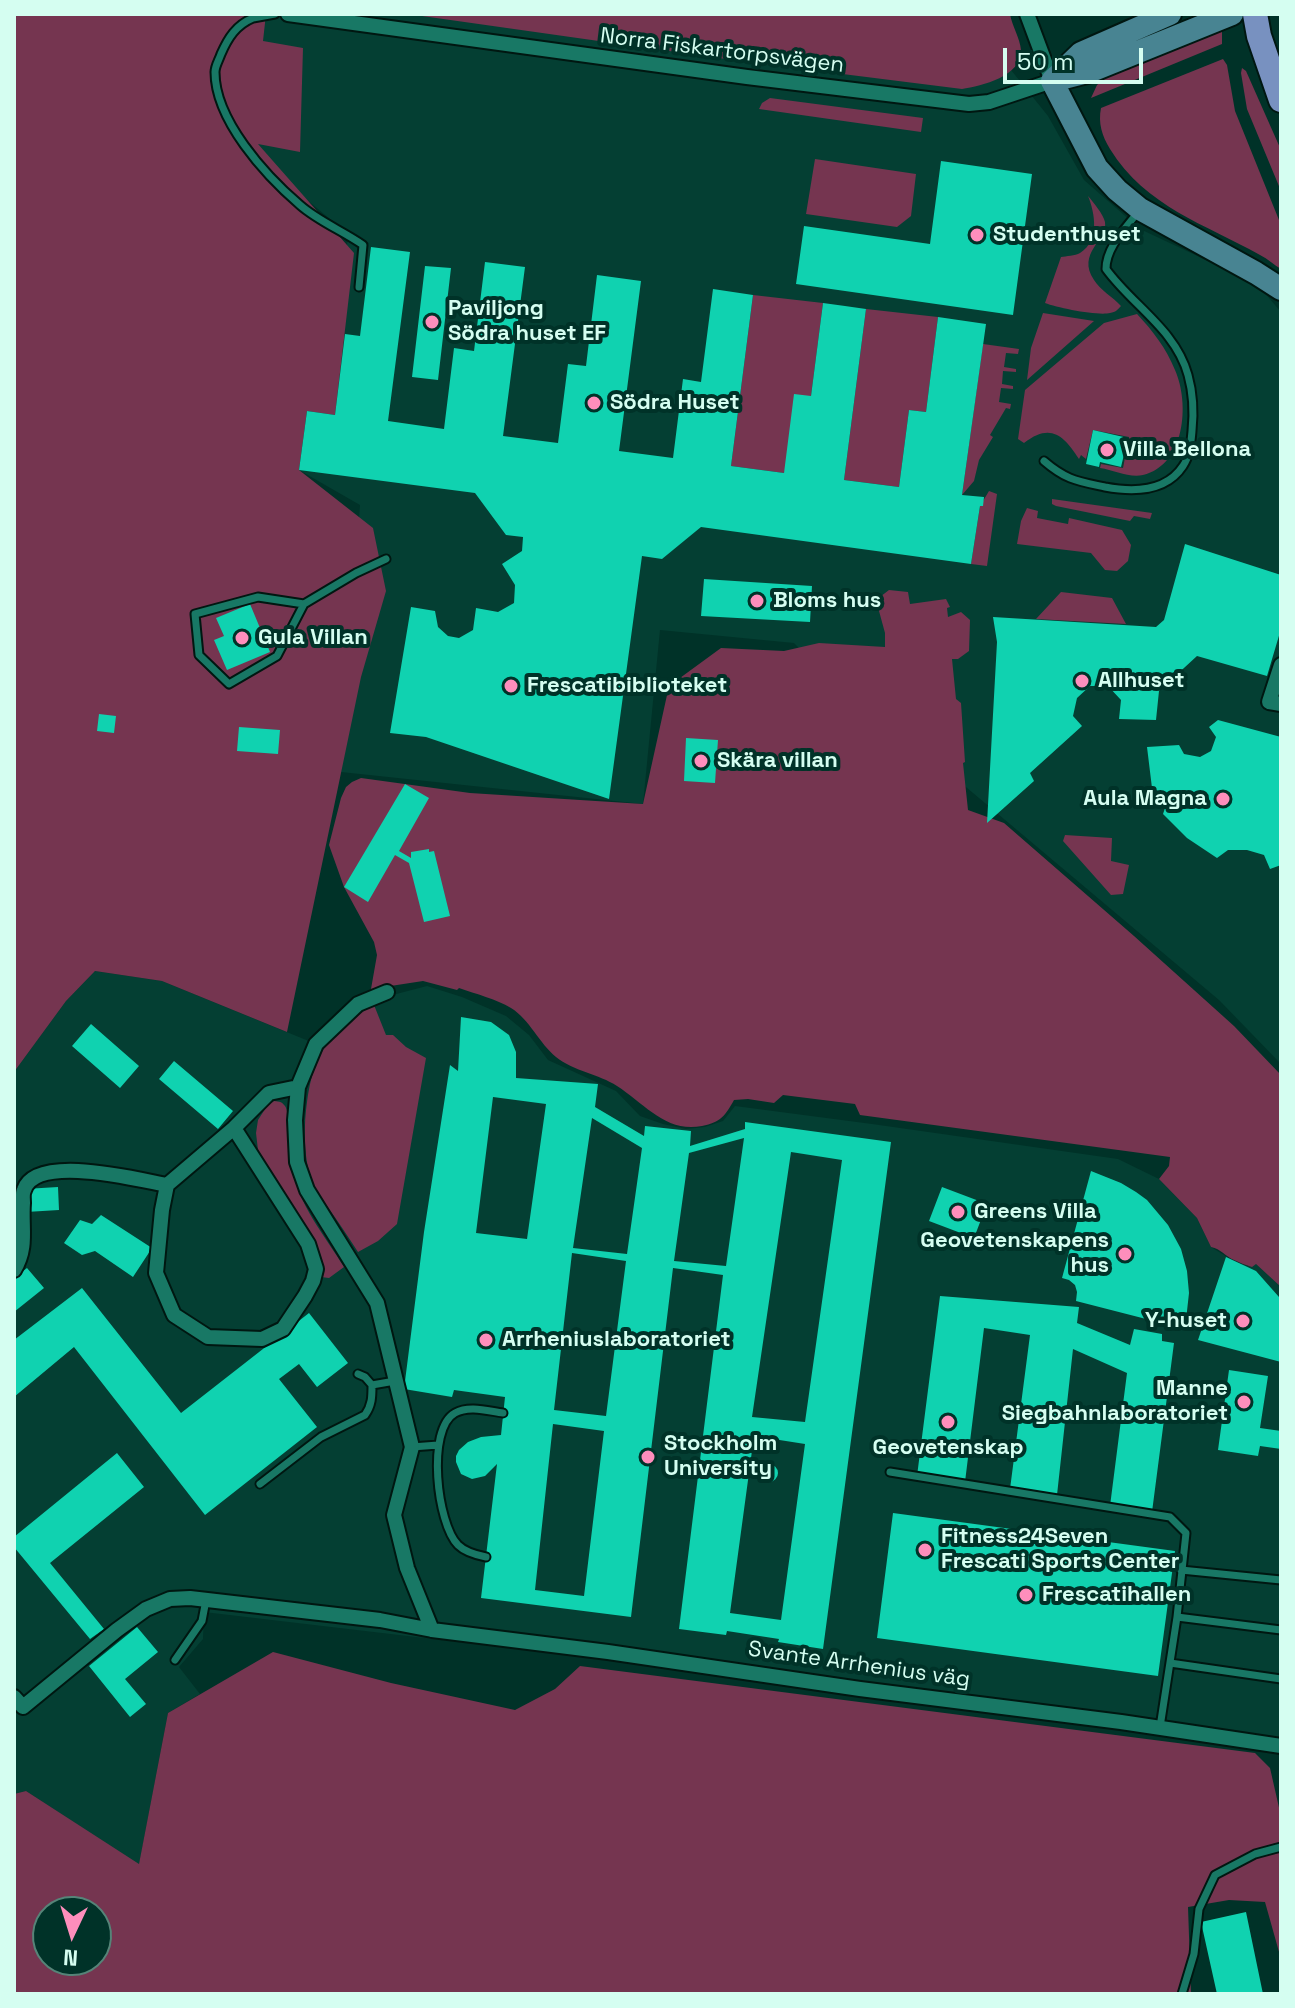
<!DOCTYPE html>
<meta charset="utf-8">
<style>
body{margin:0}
#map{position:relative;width:1295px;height:2008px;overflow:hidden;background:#003228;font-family:"Space Grotesk",sans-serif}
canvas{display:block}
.frame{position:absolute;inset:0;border:16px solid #d5fef1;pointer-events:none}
.north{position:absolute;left:32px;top:1896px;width:80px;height:80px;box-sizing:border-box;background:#003228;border:2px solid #558478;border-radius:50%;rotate:184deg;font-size:22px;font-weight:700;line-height:32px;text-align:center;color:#d5fef1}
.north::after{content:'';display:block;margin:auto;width:28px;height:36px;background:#fe8ebc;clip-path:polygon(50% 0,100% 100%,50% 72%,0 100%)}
.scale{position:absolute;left:1003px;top:48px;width:140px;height:36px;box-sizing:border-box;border:4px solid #d5fef1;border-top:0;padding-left:10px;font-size:24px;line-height:28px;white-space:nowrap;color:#d5fef1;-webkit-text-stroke:6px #003228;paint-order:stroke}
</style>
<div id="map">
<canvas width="1295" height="2008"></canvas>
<div class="frame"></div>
<div class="north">N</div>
<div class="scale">50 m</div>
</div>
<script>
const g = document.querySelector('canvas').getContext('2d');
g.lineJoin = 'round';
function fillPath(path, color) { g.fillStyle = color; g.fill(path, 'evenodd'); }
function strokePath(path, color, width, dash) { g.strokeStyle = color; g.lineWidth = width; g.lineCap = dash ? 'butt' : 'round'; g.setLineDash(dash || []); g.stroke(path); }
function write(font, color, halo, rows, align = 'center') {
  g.font = font + ' "Space Grotesk",sans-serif'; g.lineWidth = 8; g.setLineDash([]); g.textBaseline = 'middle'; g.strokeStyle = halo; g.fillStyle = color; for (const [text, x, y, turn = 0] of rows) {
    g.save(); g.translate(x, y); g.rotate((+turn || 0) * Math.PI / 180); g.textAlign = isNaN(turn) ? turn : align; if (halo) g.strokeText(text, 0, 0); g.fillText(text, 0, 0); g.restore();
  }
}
fillPath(new Path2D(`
 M238 14H619L1007 65 1048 116 1084 180 1140 229 1257 284 1281 312V1064L1219 1000 897 729 825 674 794 643 660 630 643 804 341 772 360 505 299 470 349 235 224 130Z
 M95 971 162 981 316 1044 358 1004 427 986 462 997 506 1016 529 1035 548 1060 616 1091 640 1116 663 1124 686 1129 705 1127 723 1121 735 1106 872 1124 1118 1159 1159 1179 1197 1218 1211 1247 1232 1260 1248 1266 1256 1264 1281 1287 1279 1297 1281 1302V1739L204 1612 203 1639 179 1667 200 1694 168 1713 139 1865 26 1791 14 1794V1072L66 1001Z`), '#043f33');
fillPath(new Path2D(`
 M14 14H266L263 41 303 48 300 152 258 144 354 253 335 415 307 411 299 470 373 528 386 591 361 677 287 1032 162 981 95 971 66 1001 14 1072Z
 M408 14H1010C1012 26 1020 38 1021 50 1022 76 982 86 962 89L747 62Z
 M1222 30V44L1091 98 1097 85 1107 77Z
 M1223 59 1227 65 1235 111 1281 225V269C1274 265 1268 259 1260 255 1205 224 1146 207 1110 149 1102 136 1098 123 1101 108Z
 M1242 68 1246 71 1281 150V191L1247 109 1241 73Z
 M770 98 923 118 921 132 759 109 762 103Z
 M815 159 916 174 911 216 897 227 806 214Z
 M1088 196C1094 203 1103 214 1105 222 1108 240 1076 253 1094 280 1100 290 1113 297 1121 306 1117 310 1116 312 1110 313 1098 316 1058 308 1045 303L1061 257C1066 256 1075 256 1080 253 1100 241 1095 213 1088 196Z
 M753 295 823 303 811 396 784 473 731 466Z
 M866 309 938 317 926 412 909 410 899 487 844 480Z
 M1043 313 1094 321 1027 380 1031 348Z
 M1137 314C1153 331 1166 348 1175 370 1190 404 1185 465 1143 475 1129 478 1114 470 1100 468L1101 464 1123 468 1129 437 1093 430 1086 459 1081 455 1079 459C1064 436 1051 422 1024 443L1018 439 1025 390 1104 323Z
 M983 344 1019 349 1018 354 1006 353 1004 367 1016 369V372L1003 371 1002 384 1013 386V389L1001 388 999 402 1011 404 1010 409 1006 408 990 435 993 437 979 460 974 481 962 495Z
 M989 491 997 494 987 566 971 564 980 506Z
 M1052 499 1152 513 1150 519 1134 516 1130 521 1056 506 1052 504Z
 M1027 508 1038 511 1037 518 1068 524 1069 518 1122 530 1131 545 1128 561 1117 571 1105 570 1091 553 1017 544 1021 521Z
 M889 590 908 592 910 604 946 599 950 607 947 608 948 617 961 612 970 620 969 651 958 659H952L956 699 961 703 965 762 963 763 968 810 1004 823 1134 936 1234 1026 1281 1075V1287L1256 1264 1252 1267C1246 1265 1240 1263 1234 1260 1225 1256 1221 1249 1211 1247L1197 1218 1159 1179 1169 1166 1170 1157 860 1115 855 1104 783 1095 774 1103 748 1099 734 1100C725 1116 721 1122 702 1126 666 1133 645 1104 617 1086 599 1074 573 1071 556 1057 539 1043 530 1020 511 1008 496 999 476 994 459 988L457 990 423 981 371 989 377 955 374 942 344 887 329 845 341 798 346 787 352 782 361 778 470 793 643 804 669 686 721 648 784 651 819 643 885 647V633L876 600Z
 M1061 592 1112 598 1126 624 1036 619Z
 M1065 835 1112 838 1111 861 1129 865 1123 894 1111 895 1063 841Z
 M374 1005 386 1035H393L406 1047 426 1058 397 1224 378 1241 358 1252C348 1237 338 1221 327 1206 323 1199 317 1193 314 1186 306 1170 304 1143 305 1125 309 1066 320 1035 374 1005Z
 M274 1101C280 1102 281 1101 285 1106 290 1112 289 1155 292 1168 298 1204 325 1236 344 1267L329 1278 321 1277 320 1253 268 1171 258 1150 256 1133 258 1120 267 1106Z
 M273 1652 391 1683 515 1710 555 1689 580 1666 1255 1753 1270 1768 1280 1812 1281 1959 1265 1902 1229 1900 1188 1907 1191 1994H14V1794L26 1791 139 1864 168 1713ZM48 1912H96V1960H48Z`), '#753550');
fillPath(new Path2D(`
 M941 161 1032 174 1013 315 796 284 804 226 930 244Z
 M371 247 410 252 388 421 444 429 454 348 474 351 485 262 525 267 503 436 558 443 568 364 586 366 597 275 641 281 619 451 673 458 683 379 701 382 713 289 753 295 731 466 784 473 794 394 811 396 823 303 845 306 866 309 844 480 899 487 909 410 926 412 938 317 986 324 962 495 984 497 983 506H980L971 564 701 527 662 559 642 556 609 799 426 737 390 733 411 607 435 611 438 627 448 636 459 638 473 630 476 608 498 612 514 603 515 585 502 564 522 551 523 537 506 535 475 493 299 470 307 411 335 415 345 334 360 336Z
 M425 266 451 268 438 380 412 377Z
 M1093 430 1128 438 1121 467 1100 462 1099 467 1086 464Z
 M1185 544 1281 575V629L1267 676 1197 656 1159 691 1156 720 1119 719 1121 700 1108 686H1090L1077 698 1073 716 1082 726 1030 773 1034 781 987 823 997 642 993 617 1156 627 1164 620Z
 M704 579 812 586 810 622 701 616Z
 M250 604 270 652 227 670 214 640 224 636 216 618Z
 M99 714 116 716 114 733 97 731Z
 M1218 720 1281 737V865L1270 869 1264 855 1247 850H1228L1217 858 1187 838 1163 814 1166 805 1162 793 1152 788 1147 747 1179 745 1184 754 1200 757 1211 751 1216 737 1209 727Z
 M239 727 280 730 278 754 237 751Z
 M686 738 718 740 715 783 684 781Z
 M405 784 429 798 399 851 411 858V852L429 849V852L434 851 450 916 424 922 409 863 395 855 368 902 344 887Z
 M461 1017 491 1022 509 1035 516 1052V1078L598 1084 595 1107 644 1136 645 1126 691 1131 690 1146 745 1129V1122L891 1142 823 1649 778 1642 779 1639 727 1631 726 1635 679 1629 723 1275 673 1268 631 1617 481 1598 497 1464 485 1476 472 1479 461 1474 456 1462V1456L459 1450 468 1442 481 1437 501 1435 505 1397 454 1390 452 1397 404 1389 424 1232 450 1065 458 1071ZM493 1097 546 1104 527 1239 476 1233ZM592 1118 642 1148 627 1254 573 1248ZM744 1138 726 1266 674 1261 689 1153ZM791 1152 842 1160 805 1422 752 1417ZM572 1253 626 1261 606 1416 554 1410ZM553 1424 604 1431 584 1596 535 1590ZM754 1436 805 1444 781 1620 730 1613Z
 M91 1024 139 1066 120 1088 72 1046Z
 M174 1061 233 1111 218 1129 159 1079Z
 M1091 1171 1121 1183 1136 1192 1147 1200 1168 1225 1181 1249 1187 1271 1189 1293 1185 1329 1076 1301 1077 1292 1075 1285 1069 1280 1062 1278Z
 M58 1187 59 1210 26 1212 25 1189Z
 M942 1187 987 1204 974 1238 929 1221Z
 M101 1215 152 1248 133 1277 95 1251 82 1255 64 1243 80 1220 92 1224Z
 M1226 1257 1256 1271 1279 1297 1281 1302V1362L1198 1340Z
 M27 1268 44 1288 14 1312V1278Z
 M82 1288 181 1413 309 1313 348 1363 317 1387 299 1364 279 1379 317 1427 205 1515 74 1347 14 1397V1340Z
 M940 1296 1079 1307 1077 1323 1130 1345 1134 1329 1162 1334V1341L1174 1343 1152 1512 1110 1506 1127 1373 1073 1349 1057 1495 1010 1489 1030 1335 984 1328 965 1482 917 1476Z
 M1229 1370 1268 1376 1260 1428 1281 1431V1449L1260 1446 1258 1456 1218 1450Z
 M117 1453 144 1487 50 1563 104 1629 90 1639 14 1547V1537Z
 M760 1473a9 9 0 1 1 18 0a9 9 0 1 1-18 0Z
 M893 1513 1175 1551 1158 1676 877 1638Z
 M137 1627 158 1652 125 1679 146 1704 130 1717 89 1666Z
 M1246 1912 1263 1994H1217L1201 1922Z`), '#10d2b0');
const lane = new Path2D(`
 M253 14V18C236 25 228 38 221 54 219 60 215 66 215 72 215 120 265 175 300 205 318 221 343 231 363 245L359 287
 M253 18 275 14
 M1044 461C1066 480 1077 481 1105 487 1132 492 1166 492 1183 466 1190 456 1191 442 1192 431 1194 412 1193 393 1188 375 1176 330 1132 305 1106 269 1106 247 1126 228 1138 212
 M304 604 277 656 229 684 199 655 195 614 258 597 304 604 356 573 386 559
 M358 1374 365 1377 372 1385
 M412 1447 438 1445
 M890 1472 1170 1517 1186 1533 1177 1617
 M260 1484 321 1437 365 1415C372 1405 372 1397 372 1385L395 1381
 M486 1557C476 1555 465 1552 458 1545 437 1524 426 1429 455 1413 469 1405 488 1411 503 1413
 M1181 1570 1281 1580
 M175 1660 202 1621 206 1600
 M1170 1663 1281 1679
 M1160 1727 1177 1617 1281 1630
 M1182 1994 1194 1954 1199 1909 1215 1875 1255 1854 1281 1847`);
const street = new Path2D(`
 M288 14 747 77 969 104 989 102 1052 81 1027 14
 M1281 665 1269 702 1281 704
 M387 992 358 1004 316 1044 298 1087 295 1120 297 1162 307 1190 377 1303 412 1447 394 1515 407 1568 432 1630
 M234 1128 308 1244 316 1269 313 1281 305 1296 283 1329 262 1339 208 1337 174 1315 156 1273 162 1210 167 1185 234 1128 269 1093 298 1087
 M14 1270C28 1247 21 1228 23 1203 23 1199 22 1194 24 1190 36 1153 139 1180 167 1185
 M14 1697 23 1707 117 1630 146 1609 170 1599 190 1598 380 1620 432 1630 608 1652 860 1689 1121 1722 1281 1746`);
const secondary = new Path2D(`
 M1053 80 1081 53 1170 14
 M1052 81 1097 168 1117 190 1140 209 1256 273 1281 289
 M1052 81 1091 71 1232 14`);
const primary = new Path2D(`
 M1255 14 1259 36 1281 100`);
strokePath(lane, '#001711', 11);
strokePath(street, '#001711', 18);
strokePath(secondary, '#001711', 26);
strokePath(primary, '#001711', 28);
strokePath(lane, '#187865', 7);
strokePath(street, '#187865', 14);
strokePath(secondary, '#488492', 22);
strokePath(primary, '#7891c0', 24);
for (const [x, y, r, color] of [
 [977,235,8,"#fe8ebc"],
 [432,322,8,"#fe8ebc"],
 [594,403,8,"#fe8ebc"],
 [1107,450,8,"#fe8ebc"],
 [757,601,8,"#fe8ebc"],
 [242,638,8,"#fe8ebc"],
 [1082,681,8,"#fe8ebc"],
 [511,686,8,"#fe8ebc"],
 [701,761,8,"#fe8ebc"],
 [1223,799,8,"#fe8ebc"],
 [958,1212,8,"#fe8ebc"],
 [1125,1254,8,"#fe8ebc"],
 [1243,1321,8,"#fe8ebc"],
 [486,1340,8,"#fe8ebc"],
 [1244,1402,8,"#fe8ebc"],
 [948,1422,8,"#fe8ebc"],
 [648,1457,8,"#fe8ebc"],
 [925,1550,8,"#fe8ebc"],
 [1026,1595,8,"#fe8ebc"]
]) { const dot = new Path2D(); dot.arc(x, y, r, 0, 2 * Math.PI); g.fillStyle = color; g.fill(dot); strokePath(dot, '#003228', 3); }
write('22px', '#d5fef1', '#003228', [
 ["Norra Fiskartorpsvägen",722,51,7],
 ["Svante Arrhenius väg",859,1665,8]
]);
write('bold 22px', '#d5fef1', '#003228', [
 ["Studenthuset",993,235],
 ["Paviljong",448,309],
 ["Södra huset EF",448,334],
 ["Södra Huset",610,403],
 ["Villa Bellona",1123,450],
 ["Bloms hus",773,601],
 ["Gula Villan",258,638],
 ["Allhuset",1098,681],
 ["Frescatibiblioteket",527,686],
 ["Skära villan",717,761],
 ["Aula Magna",1207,799,"right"],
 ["Greens Villa",974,1212],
 ["Geovetenskapens",1109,1241,"right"],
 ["hus",1109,1266,"right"],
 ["Y-huset",1227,1321,"right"],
 ["Arrheniuslaboratoriet",502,1340],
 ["Manne",1228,1389,"right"],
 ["Siegbahnlaboratoriet",1228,1414,"right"],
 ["Stockholm",664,1444],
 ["University",664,1469],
 ["Geovetenskap",948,1448,"center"],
 ["Fitness24Seven",941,1537],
 ["Frescati Sports Center",941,1562],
 ["Frescatihallen",1042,1595]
], 'left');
</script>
